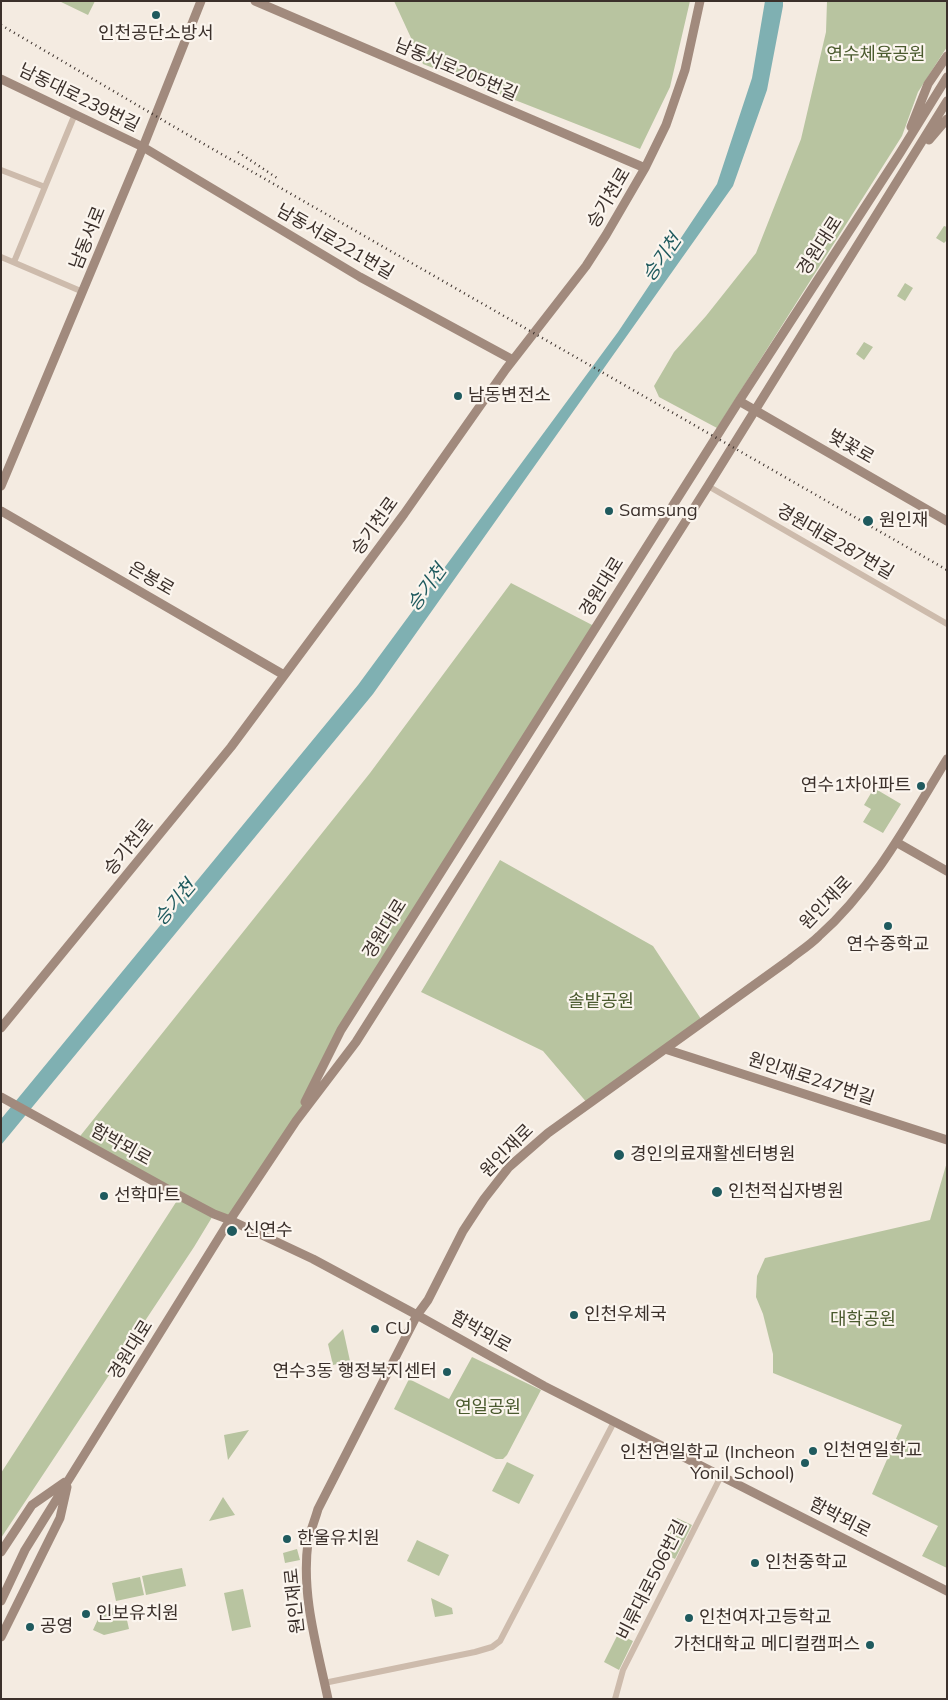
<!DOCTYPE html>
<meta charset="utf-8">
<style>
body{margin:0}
#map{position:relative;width:948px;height:1700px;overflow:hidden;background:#f4ebe1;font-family:Mulish,sans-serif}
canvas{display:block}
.frame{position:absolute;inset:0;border:2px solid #3b302b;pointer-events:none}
</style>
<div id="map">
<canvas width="948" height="1700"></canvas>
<div class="frame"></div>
</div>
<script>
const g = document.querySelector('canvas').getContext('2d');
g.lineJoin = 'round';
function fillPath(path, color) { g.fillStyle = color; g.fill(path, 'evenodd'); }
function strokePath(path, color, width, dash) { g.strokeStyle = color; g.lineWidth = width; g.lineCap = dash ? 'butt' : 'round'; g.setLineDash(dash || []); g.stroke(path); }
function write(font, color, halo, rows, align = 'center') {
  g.font = font + ' Mulish,"Noto Sans KR",sans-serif'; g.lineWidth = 4.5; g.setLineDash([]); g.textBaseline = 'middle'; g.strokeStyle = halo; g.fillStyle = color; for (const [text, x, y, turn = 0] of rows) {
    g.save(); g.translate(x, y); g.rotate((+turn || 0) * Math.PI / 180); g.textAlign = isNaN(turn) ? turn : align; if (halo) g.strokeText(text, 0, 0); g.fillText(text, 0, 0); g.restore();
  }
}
fillPath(new Path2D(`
 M59 1H95L88 15Z
 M394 1H690L670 87 640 149 423 64Z
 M827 1H947V47L918 92 902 136 717 428 659 397 654 386 674 352 706 316 756 253 801 139 826 32Z
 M944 226 947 227V240L944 243 936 238Z
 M905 283 913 288 905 301 897 296Z
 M864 342 873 347 864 360 856 354Z
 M511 583 596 627 341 1030 296 1121 230 1220 77 1140 370 773Z
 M874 788 901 804 883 833 863 822 871 809 864 805Z
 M500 860 653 946 703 1022 588 1104 543 1051 421 992Z
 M947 1162V1568L922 1556 938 1526 872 1494 902 1425 773 1373V1354L763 1314 756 1297 757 1276 765 1258 930 1220Z
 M180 1196 214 1214 194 1247 1 1538V1473Z
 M343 1329 350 1361 333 1365 328 1344Z
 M472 1357 541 1390 507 1455 503 1459H496L394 1409 409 1379 449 1399Z
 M249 1430 228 1460 224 1435Z
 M507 1462 534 1475 519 1504 492 1491Z
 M223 1497 235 1515 209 1521Z
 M677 1518 692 1525 675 1559 661 1552Z
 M417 1540 449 1555 439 1576 407 1561Z
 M297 1549 300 1560 285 1563 283 1553Z
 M182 1568 186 1586 146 1595 142 1576Z
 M140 1577 144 1595 116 1601 112 1583Z
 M243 1589 251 1627 232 1631 224 1593Z
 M431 1598 452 1608 453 1614 435 1617Z
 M104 1606 114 1608 124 1607 129 1629 104 1635 93 1630Z
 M618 1634 633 1641 619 1670 604 1662Z`), '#b8c4a0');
fillPath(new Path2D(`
 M765 1H783V6L767 90 733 186 373 694 1 1145V1119L358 685 618 332 717 184 752 78Z`), '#7fb0b2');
strokePath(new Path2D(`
 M1 170 45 187
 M1 257 83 292
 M14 262 75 114
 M708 486 947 624
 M324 1683 475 1652 492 1647 500 1641 614 1422
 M615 1699 623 1670 721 1476`), '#cdbbac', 6);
strokePath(new Path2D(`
 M255 1 645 168
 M1 79 143 147 360 277 513 360
 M911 127 928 84 947 56
 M929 140 947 119
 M739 401 947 521
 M1 486 143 147 201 1
 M1 511 284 675
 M896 842 947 871
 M1 1028 231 747 404 514 506 369 586 266 606 235 645 168 666 125 685 70 700 1
 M665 1049 947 1140
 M1 1097 180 1196 214 1214 230 1220 313 1259 417 1315 544 1386 947 1591
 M305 1102 341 1030 739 401 900 153 947 77
 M1 1552 32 1505 65 1482
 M1 1601 25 1550 230 1220 296 1121 356 1042 708 486 947 101
 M1 1637 60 1518 67 1487
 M328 1699C317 1647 301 1595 308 1542 310 1531 315 1520 318 1509L417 1315 428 1300 463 1231 484 1199 509 1167 548 1133 789 960C799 952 810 945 819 936 874 887 909 821 947 759`), '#a18a7d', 9);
strokePath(new Path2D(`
 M1 25 183 132 947 570
 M238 152 277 178`), '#3b302b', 2.5, [1, 4]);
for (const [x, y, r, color] of [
 [156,15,5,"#1f5a5e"],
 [458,396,5,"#1f5a5e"],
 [609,511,5,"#1f5a5e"],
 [868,521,6,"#1f5a5e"],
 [921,786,5,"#1f5a5e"],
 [888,926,5,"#1f5a5e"],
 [619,1155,6,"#1f5a5e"],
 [717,1192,6,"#1f5a5e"],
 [104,1196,5,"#1f5a5e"],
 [232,1231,6,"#1f5a5e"],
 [574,1315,5,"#1f5a5e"],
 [375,1329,5,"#1f5a5e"],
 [447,1372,5,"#1f5a5e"],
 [813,1451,5,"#1f5a5e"],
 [805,1463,5,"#1f5a5e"],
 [287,1539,5,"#1f5a5e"],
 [755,1563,5,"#1f5a5e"],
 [86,1614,5,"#1f5a5e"],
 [689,1618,5,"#1f5a5e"],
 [30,1627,5,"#1f5a5e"],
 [870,1645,5,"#1f5a5e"]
]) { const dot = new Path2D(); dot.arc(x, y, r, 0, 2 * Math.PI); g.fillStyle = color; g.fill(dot); strokePath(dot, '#fbf5ee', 2); }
write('18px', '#3b302b', '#fbf5ee', [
 ["인천공단소방서",156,34,"center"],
 ["남동변전소",468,396],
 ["Samsung",619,511],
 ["원인재",879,521],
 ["연수1차아파트",911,786,"right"],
 ["연수중학교",888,945,"center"],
 ["경인의료재활센터병원",630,1155],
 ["인천적십자병원",728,1192],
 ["선학마트",114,1196],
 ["신연수",243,1231],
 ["인천우체국",584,1315],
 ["CU",385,1329],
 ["연수3동 행정복지센터",437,1372,"right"],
 ["인천연일학교",823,1451],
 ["인천연일학교 (Incheon",795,1453,"right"],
 ["Yonil School)",795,1474,"right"],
 ["한울유치원",297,1539],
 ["인천중학교",765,1563],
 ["인보유치원",96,1614],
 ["인천여자고등학교",699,1618],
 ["공영",40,1627],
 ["가천대학교 메디컬캠퍼스",860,1645,"right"]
], 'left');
write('18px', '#4a5a2e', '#fbf5ee', [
 ["연수체육공원",876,55],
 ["솔밭공원",601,1002],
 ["대학공원",863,1320],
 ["연일공원",488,1408]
]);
write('18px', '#3b302b', '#fbf5ee', [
 ["남동서로205번길",456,70,23],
 ["남동대로239번길",79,98,26],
 ["승기천로",609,198,-59],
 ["남동서로",88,238,-68],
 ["남동서로221번길",335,242,30],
 ["경원대로",820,246,-57],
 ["벚꽃로",851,447,30],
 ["승기천로",375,526,-54],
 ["경원대로287번길",835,542,30],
 ["은봉로",151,579,30],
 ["경원대로",602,587,-58],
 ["승기천로",129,847,-51],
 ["원인재로",826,903,-46],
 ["경원대로",385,929,-58],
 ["원인재로247번길",811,1079,18],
 ["함박뫼로",121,1145,29],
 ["원인재로",507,1151,-45],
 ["함박뫼로",481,1332,29],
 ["경원대로",131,1350,-58],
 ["함박뫼로",840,1518,27],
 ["비류대로506번길",652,1580,-63],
 ["원인재로",295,1601,-96]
]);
write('italic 19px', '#1f5a5e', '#fbf5ee', [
 ["승기천",662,258,-55],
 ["승기천",427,588,-54],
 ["승기천",175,903,-50]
]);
</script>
